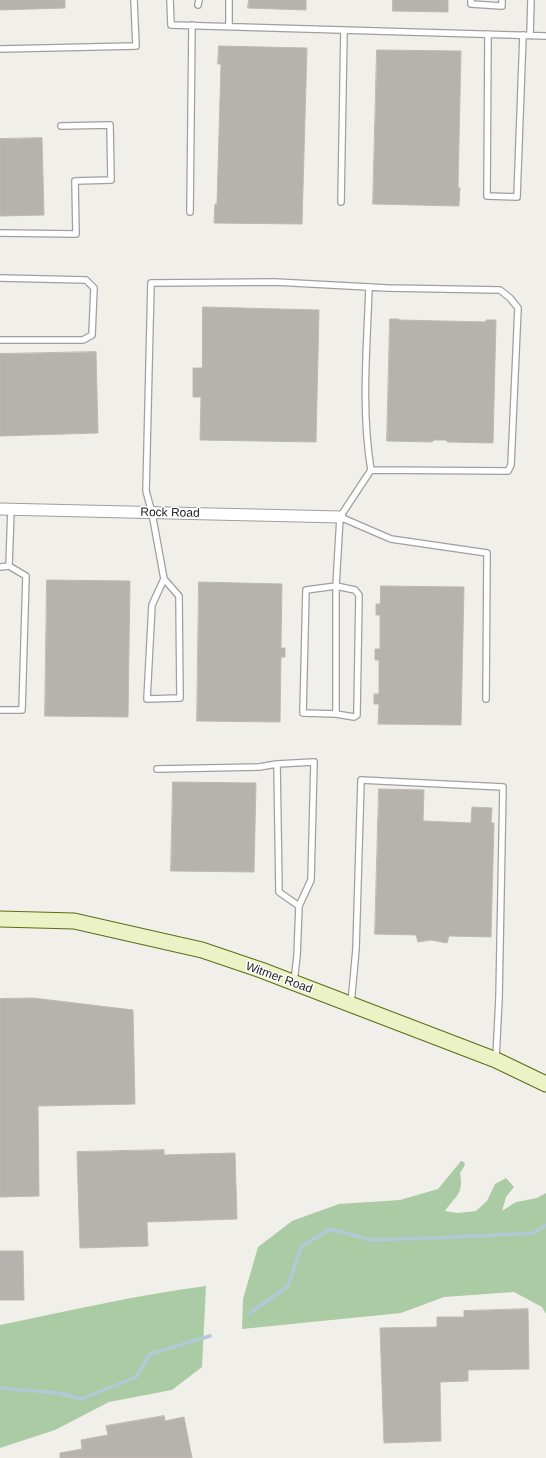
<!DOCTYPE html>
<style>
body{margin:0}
canvas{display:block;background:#f1efea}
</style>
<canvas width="546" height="1458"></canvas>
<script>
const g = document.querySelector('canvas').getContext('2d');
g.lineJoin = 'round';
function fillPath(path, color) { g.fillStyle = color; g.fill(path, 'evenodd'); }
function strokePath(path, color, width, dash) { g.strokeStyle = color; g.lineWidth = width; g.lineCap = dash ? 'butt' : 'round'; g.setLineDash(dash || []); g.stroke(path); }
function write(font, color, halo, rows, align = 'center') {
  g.font = font + ' Helvetica,sans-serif'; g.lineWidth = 3; g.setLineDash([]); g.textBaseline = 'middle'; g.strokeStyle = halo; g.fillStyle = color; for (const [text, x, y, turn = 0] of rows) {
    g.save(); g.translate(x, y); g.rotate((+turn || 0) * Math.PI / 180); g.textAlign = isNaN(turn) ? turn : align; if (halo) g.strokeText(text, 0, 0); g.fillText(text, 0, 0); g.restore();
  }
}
fillPath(new Path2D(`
 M461 1161 464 1162 465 1165 460 1173C464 1195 455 1196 445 1211L457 1213 476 1211 487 1201 495 1184 506 1178 514 1187 506 1197 502 1211 516 1202 537 1198 546 1193V1314L542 1307 514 1292 444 1297 401 1313 242 1329 243 1299 258 1247 292 1221 339 1204 400 1200 438 1189Z
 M206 1286 202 1367 172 1390 109 1402 55 1430 0 1448V1325C68 1311 136 1295 206 1286Z`), '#aacba4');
strokePath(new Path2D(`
 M250 1313 288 1286 301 1247 330 1229 372 1240 478 1236 534 1233 546 1225
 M0 1388 59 1393 81 1399 136 1377 150 1354 210 1336`), '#b0cad8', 3.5);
const building = new Path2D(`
 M0 0H65V8L0 10Z
 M249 0H306V10L248 8Z
 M393 0H448V12L393 11Z
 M219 46 307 48 302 224 214 223 215 204H217L221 64H218Z
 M377 50 461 51 458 187 460 188 459 206 373 204Z
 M42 138 44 215 0 216V139Z
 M203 307 319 310 316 442 200 440 201 397H193V368H202Z
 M390 319H399V320L486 322V320H496L493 443 448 442 445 440H434L432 442 387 441Z
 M96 352 98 433 0 436V354Z
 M47 580 130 581 128 717 45 716Z
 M199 582 282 584 281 648H285V657H281L280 722 197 721Z
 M381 586 464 587 461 725 378 724 379 704H374V694H379V660H375V649H380V615H376V604H380Z
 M173 782 256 783 254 872 171 871Z
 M379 789 424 790 423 821 471 823 472 807 492 808 491 823H494L491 937 449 936 447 943 431 940 418 942 416 935 375 934Z
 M33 998 133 1010 135 1104 38 1106 39 1196 0 1197V999Z
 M164 1150V1155L235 1153 237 1219 147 1222 148 1246 80 1248 77 1152Z
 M0 1251H23L24 1300H0Z
 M528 1309 529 1369 468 1370V1381L440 1382 441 1441 384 1443 380 1328 437 1327V1317H464V1311Z
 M164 1416 165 1421 184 1417 192 1458H60V1453L82 1449 81 1440 108 1435 106 1426Z`);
fillPath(building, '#b6b2ad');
strokePath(building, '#c1b9ae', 1);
const lane = new Path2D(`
 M170 0 171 25 546 36
 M471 0V4L502 6V0
 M198 5 199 0
 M229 26V0
 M488 34 487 196 517 197 523 35
 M530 35 531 0
 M0 49 136 46 134 0
 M341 202 344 30
 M190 212 192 25
 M0 233 76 234 75 181 111 180 110 125 61 126
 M0 278 86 280 94 288 92 335 83 340H0
 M369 287C367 347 361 410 371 470
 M340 517 391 539 487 553 486 699
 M9 566 11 509
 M0 567 9 566 26 576 22 710H0
 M164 579 179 596 180 698 147 699 152 605 164 579 152 513 146 491 151 283 275 282 387 288 500 290 510 298 518 308 511 465 508 471 371 470 340 517 336 586 306 590 303 713 336 714V586L355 590 359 595 357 712V715L354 717 336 714
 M157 769 259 767 277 764
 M294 982 297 956 299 906 311 880 314 762 277 764 279 892 299 906
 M351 1004 356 949 361 780 503 787 499 998 496 1058`);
const street = new Path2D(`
 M0 509 340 517`);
const secondary = new Path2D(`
 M0 919 74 921 202 950 261 970 496 1060 546 1084`);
strokePath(lane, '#9f9f9f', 8);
strokePath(street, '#9f9f9f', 13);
strokePath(secondary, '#596e13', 17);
strokePath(lane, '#fff', 5.5);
strokePath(street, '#fff', 11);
strokePath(secondary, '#ebf3c6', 15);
write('12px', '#222', '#fff', [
 ["Rock Road",170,513,1],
 ["Witmer Road",279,978,20]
]);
</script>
